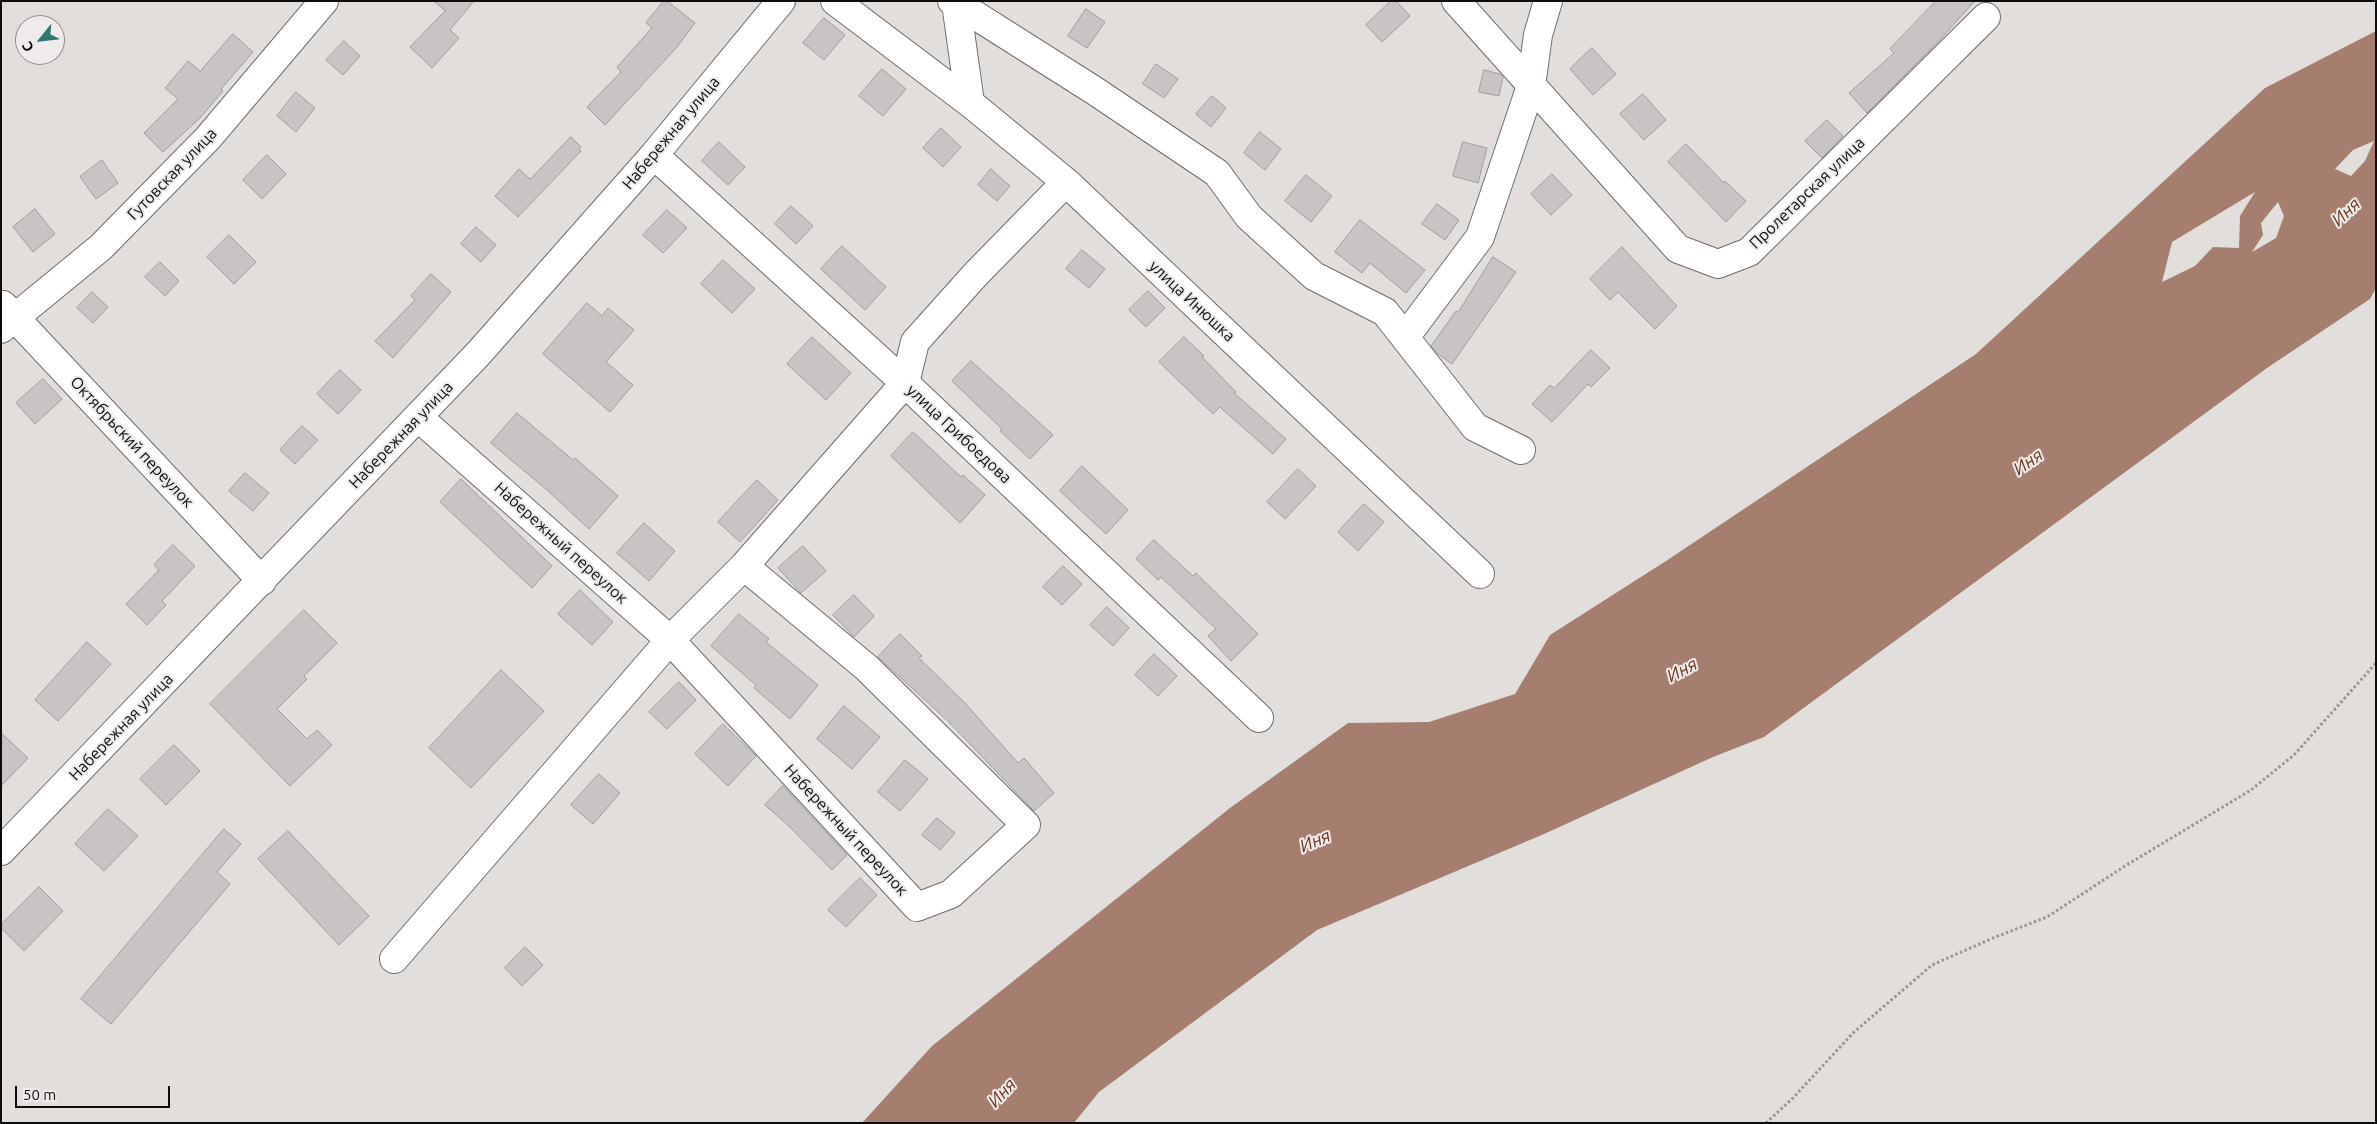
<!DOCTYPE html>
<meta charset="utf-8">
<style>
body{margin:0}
#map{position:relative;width:2377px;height:1124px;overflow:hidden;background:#e2dedc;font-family:Ubuntu,sans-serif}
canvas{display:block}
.frame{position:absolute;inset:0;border:2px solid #0d0c0b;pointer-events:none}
.north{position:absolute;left:15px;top:15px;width:50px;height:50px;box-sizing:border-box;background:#efebea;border:1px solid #959291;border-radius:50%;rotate:241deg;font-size:14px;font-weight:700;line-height:20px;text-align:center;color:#0d0c0b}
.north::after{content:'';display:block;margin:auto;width:18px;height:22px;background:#2f7873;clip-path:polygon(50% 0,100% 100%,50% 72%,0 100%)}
.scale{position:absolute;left:15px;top:1086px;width:155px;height:22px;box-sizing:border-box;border:2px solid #0d0c0b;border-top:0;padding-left:6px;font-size:15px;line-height:18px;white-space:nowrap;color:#0d0c0b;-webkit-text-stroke:4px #efebea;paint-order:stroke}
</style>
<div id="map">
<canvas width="2377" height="1124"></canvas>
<div class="frame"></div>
<div class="north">С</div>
<div class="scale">50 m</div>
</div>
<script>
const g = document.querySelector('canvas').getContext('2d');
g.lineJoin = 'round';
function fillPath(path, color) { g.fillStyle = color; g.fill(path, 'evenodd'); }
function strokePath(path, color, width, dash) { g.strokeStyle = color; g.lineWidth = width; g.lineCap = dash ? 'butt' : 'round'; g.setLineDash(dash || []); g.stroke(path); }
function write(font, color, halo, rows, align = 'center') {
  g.font = font + ' Ubuntu,sans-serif'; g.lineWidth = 4; g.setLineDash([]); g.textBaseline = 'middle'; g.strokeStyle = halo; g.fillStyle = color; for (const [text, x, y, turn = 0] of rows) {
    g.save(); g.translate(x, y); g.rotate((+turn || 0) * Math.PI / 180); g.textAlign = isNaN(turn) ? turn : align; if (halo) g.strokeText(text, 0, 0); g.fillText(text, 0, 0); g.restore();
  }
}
fillPath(new Path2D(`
 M2376 31V288L2370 299 2267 368 1764 737 1713 757 1544 834 1317 930 1099 1092 1074 1123H862L932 1046 1230 808 1348 723 1429 722 1515 694 1550 635 1666 561 1976 354 2265 88ZM2374 141 2365 161 2351 176 2335 169 2353 150ZM2255 192 2240 216 2239 248 2213 247 2195 266 2162 282 2172 242ZM2278 202 2284 216 2276 238 2252 252 2263 235 2261 223Z`), '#a57e70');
const building = new Path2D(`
 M434 1H474L450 30 459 38 432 68 410 47 445 11Z
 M664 1H667L695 23 677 47 605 125 587 107 621 72 617 67 652 28 646 23Z
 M1391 1H1396L1410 16 1382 42 1366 25Z
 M1936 1H1975L1936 44 1867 113 1849 93 1894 53 1890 49Z
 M1086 9 1105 22 1087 48 1068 36Z
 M824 18 845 35 824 60 803 43Z
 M233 34 253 52 221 89 223 91 200 118 163 152 144 133 178 99 165 88 188 61 200 71Z
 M344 41 360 56 343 75 326 60Z
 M1592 48 1616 74 1593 95 1570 69Z
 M1156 64 1178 79 1164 98 1143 84Z
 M882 69 906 89 883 116 859 96Z
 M1484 70 1500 74 1503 77 1499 96 1479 92Z
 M296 92 315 108 296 132 277 116Z
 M1643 94 1666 120 1644 140 1620 114Z
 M1212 96 1226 108 1211 127 1196 114Z
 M1827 120 1843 136 1822 158 1805 141Z
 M941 128 961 147 943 167 923 148Z
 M1260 132 1281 149 1265 170 1244 153Z
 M571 137 581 147 579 149 581 151 518 217 495 196 519 169 530 179Z
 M719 142 745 167 728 185 702 161Z
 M1463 142 1487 148 1478 183 1453 176Z
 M1686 144 1724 183 1725 181 1746 201 1726 222 1668 162Z
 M267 155 286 174 262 199 243 180Z
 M102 160 118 183 96 199 80 177Z
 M991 169 1010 186 997 201 978 185Z
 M1552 174 1572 195 1551 215 1531 194Z
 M1306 175 1332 196 1311 222 1285 201Z
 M1437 204 1459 220 1445 240 1422 224Z
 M791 206 813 226 796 244 775 224Z
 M35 209 55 234 33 252 13 227Z
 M667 210 687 228 663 253 643 235Z
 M1360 220 1425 270 1406 293 1370 263 1362 273 1335 252Z
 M476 227 496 245 481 262 461 244Z
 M229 235 256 262 234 284 207 257Z
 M842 246 886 287 865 310 821 269Z
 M1622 247 1677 306 1655 329 1618 292 1610 300 1590 279Z
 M1082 250 1105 269 1089 288 1066 269Z
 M1493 257 1516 272 1452 364 1438 354 1431 346 1456 311 1458 312Z
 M723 260 755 289 732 313 701 284Z
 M160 262 179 281 165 296 145 277Z
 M431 274 451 292 393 358 375 341 415 300 411 296Z
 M1148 291 1165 308 1146 327 1129 310Z
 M92 292 108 307 93 323 77 308Z
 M587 303 602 316 608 308 634 330 606 362 633 385 610 412 543 354Z
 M812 337 851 373 826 400 787 364Z
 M1184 337 1204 356 1202 357 1236 392 1234 393 1286 439 1273 454 1220 407 1213 414 1159 362Z
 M1591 350 1610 368 1591 387 1588 384 1552 422 1532 404 1550 385 1554 388Z
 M971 361 1053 435 1030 459 1000 431 1002 429 952 381Z
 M340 370 361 390 338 414 317 394Z
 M43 379 62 399 35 424 16 403Z
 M517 413 573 460 575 458 618 496 589 529 547 490 491 443Z
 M302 426 318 440 295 464 280 450Z
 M913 432 961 477 963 475 985 495 960 523 891 456Z
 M1082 466 1128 510 1106 534 1060 491Z
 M1298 469 1316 486 1285 519 1267 502Z
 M245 473 269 493 253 511 229 491Z
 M461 479 552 566 532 588 440 502Z
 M757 480 778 500 740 542 718 522Z
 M1364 504 1384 522 1358 551 1338 532Z
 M644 523 675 551 649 581 617 553Z
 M1154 540 1193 576 1196 573 1258 634 1231 661 1208 636 1216 629 1161 577 1158 580 1136 559Z
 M173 545 195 566 162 601 166 605 147 625 126 604 159 570 154 565Z
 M803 546 826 571 801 593 778 568Z
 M1063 566 1082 584 1062 605 1043 587Z
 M580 590 613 622 592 645 558 614Z
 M854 595 874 616 854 637 833 615Z
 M1107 607 1129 628 1113 646 1090 625Z
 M304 610 337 643 304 676 307 679 277 709 307 739 317 730 332 745 290 786 210 704Z
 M739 614 769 639 766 642 818 685 790 719 754 688 756 685 711 646Z
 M900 634 922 656 919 658 965 703 1018 763 1024 758 1054 793 1034 811 948 721 878 657Z
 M87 642 111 664 58 721 35 700Z
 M1154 654 1177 676 1158 696 1135 675Z
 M501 670 544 711 471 788 429 748Z
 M679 682 696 700 667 729 649 712Z
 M844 706 880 737 852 769 817 739Z
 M723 724 756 756 728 786 695 754Z
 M1 733 28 758 1 786Z
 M174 745 200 771 166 805 140 779Z
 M905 760 928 779 900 811 878 792Z
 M599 774 620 793 593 824 571 805Z
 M783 786 847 855 832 870 789 826 765 805Z
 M108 809 138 836 104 871 75 844Z
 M937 818 955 833 940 850 922 835Z
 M224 829 241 844 217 872 230 884 111 1024 81 999Z
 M288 831 369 916 339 945 258 859Z
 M860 878 877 895 846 927 828 910Z
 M39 887 63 911 24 951 1 928V925Z
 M525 947 543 965 522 986 505 968Z`);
fillPath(building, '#c8c4c3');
strokePath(building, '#a09c9b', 1);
const minor = new Path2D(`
 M835 1 970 103
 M952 1 956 3 970 103 1066 182 1480 574
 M1456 1 1678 249 1718 264 1749 252 1986 17
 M956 3 1095 91 1217 173 1249 217 1314 276 1385 312 1475 427 1521 450
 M654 155 905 383 1259 718
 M3 305 262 581
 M1 329 101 247 208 138 324 1
 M1406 336 1480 237 1531 86 1538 35 1548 1
 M418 417 670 640 917 907 951 894 1026 825 867 668 744 566
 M1 851 478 354 654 155 781 1
 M394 959 670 640 744 566 905 383 915 342 976 274 1066 182`);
strokePath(minor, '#6f6c6b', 30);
strokePath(new Path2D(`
 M1766 1123 1793 1098 1853 1033 1932 965 1993 938 2047 917 2125 866 2251 790 2294 755 2376 663`), '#979492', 3, [2.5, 2.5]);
strokePath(minor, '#fff', 28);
write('16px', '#0d0c0b', '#efebea', [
 ["Набережная улица",671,133,-50],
 ["Гутовская улица",172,174,-46],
 ["Пролетарская улица",1807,193,-44],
 ["улица Инюшка",1192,301,43],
 ["улица Грибоедова",959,434,43],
 ["Набережная улица",401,435,-46],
 ["Октябрьский переулок",132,442,47],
 ["Набережный переулок",561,543,42],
 ["Набережная улица",121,727,-46],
 ["Набережный переулок",846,830,47]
]);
write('italic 18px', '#6c3623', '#efebea', [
 ["Иня",2346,212,-43],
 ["Иня",2028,462,-35],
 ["Иня",1682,670,-28],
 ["Иня",1315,841,-23],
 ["Иня",1002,1093,-47]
]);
</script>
